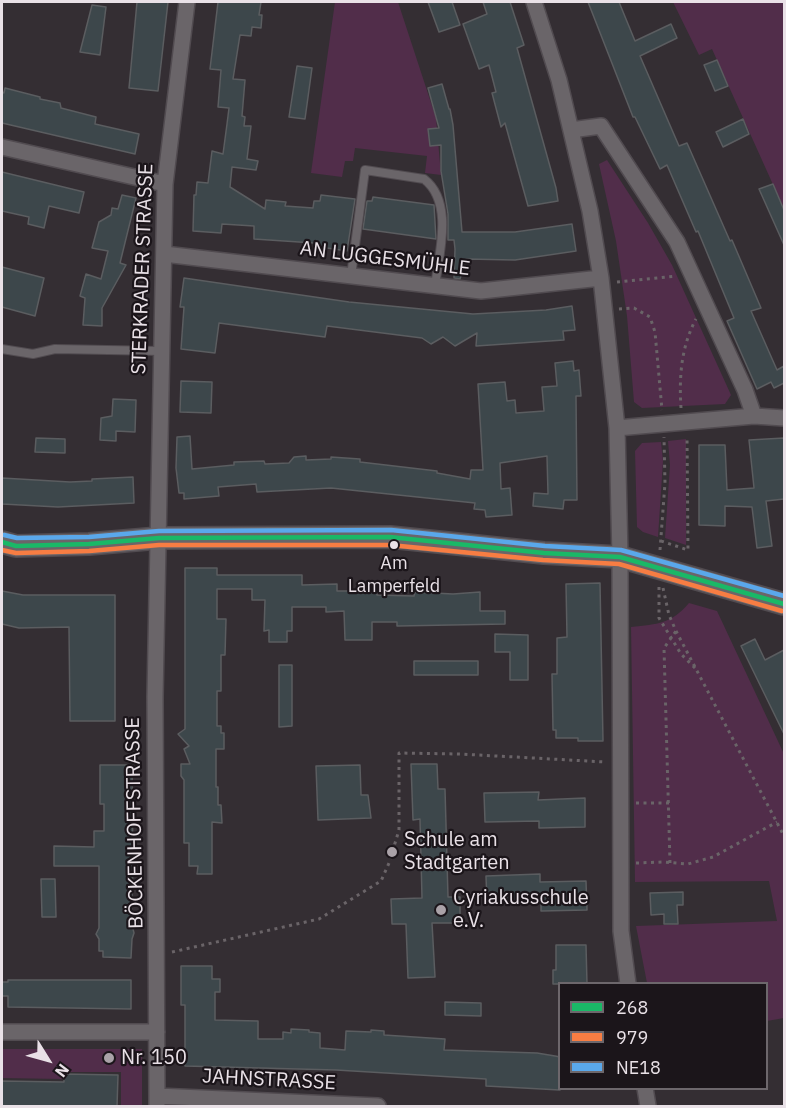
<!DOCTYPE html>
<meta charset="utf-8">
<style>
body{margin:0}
#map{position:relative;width:786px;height:1108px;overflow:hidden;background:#342e33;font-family:"IBM Plex Sans",sans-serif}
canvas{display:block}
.frame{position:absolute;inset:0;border:3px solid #e9e1e7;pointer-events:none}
.legend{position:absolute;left:558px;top:982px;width:210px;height:108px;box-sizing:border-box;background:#1b151a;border:2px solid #6d676c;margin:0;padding:8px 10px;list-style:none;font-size:18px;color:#e9e1e7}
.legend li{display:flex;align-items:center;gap:12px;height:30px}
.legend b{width:30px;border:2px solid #6d676c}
.north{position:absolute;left:18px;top:1030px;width:60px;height:60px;-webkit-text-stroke:4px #1b151a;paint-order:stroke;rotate:127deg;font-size:16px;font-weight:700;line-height:24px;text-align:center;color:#e9e1e7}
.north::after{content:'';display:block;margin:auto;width:21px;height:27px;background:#e9e1e7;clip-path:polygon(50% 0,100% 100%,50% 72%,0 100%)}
</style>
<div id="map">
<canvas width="786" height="1108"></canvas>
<div class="frame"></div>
<ul class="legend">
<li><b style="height:8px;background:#1ab867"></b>268</li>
<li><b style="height:8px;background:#f77d43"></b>979</li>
<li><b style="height:8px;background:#5aa8eb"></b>NE18</li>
</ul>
<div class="north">N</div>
</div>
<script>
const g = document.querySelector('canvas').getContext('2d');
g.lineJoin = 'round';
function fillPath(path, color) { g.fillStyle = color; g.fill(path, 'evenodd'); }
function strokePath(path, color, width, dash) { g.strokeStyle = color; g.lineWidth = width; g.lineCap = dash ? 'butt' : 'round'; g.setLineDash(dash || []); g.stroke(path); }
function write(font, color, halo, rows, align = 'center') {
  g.font = font + ' "IBM Plex Sans",sans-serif'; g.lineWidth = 4.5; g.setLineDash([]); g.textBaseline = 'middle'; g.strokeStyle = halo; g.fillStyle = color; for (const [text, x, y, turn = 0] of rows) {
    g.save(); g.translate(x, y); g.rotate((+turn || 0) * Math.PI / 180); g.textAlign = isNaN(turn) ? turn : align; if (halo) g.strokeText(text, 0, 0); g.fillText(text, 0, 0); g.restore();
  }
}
fillPath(new Path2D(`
 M335 2H398L436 118 441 175 425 173 427 156 355 148 353 161H345L342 177 311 173Z
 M673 2H784V209L712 49 699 55Z
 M607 160 648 223 672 265 731 395 725 404 642 408 634 402 627 316 616 241 599 164Z
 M686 439V545L665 538 670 465 668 441Z
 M661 442 663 461 658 537 643 532 637 527 635 451 642 443Z
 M689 603 717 611 784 754V1018L767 1021 766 984 647 983 636 926 777 921 769 881 635 882 631 627C658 624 671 624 689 603Z
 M2 1049H142V1106H121V1072H62V1079L2 1078Z`), '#512d4a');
const building = new Path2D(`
 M137 2H168L158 91 129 88Z
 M218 2H261L259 15H262L261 28 252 27 251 36 240 35 233 79 245 80 242 116 245 117 244 126H251L247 159 258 161 256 170 232 167 230 187 265 209 266 200 286 202 285 206 313 208 314 201H320L321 195 355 199 347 251 314 246V243L254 239V226L222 224 221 233 193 231 194 195H196L197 182 208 183 212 151 223 154 227 124 229 108 218 107 221 70 210 69Z
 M428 2H452L460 25 439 32Z
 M483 2H510L524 45 517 48 556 188 558 201 528 206 505 123 501 127 492 93 496 92 489 65 479 69 463 24 487 14Z
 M588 2H619L635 41 671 24 677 38 640 56 679 146 687 143 730 241 732 240 761 308 751 311 777 370 784 366V383L774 388 771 382 757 389 727 321 734 318 698 231 696 232 667 165 660 169 635 117H633Z
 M92 5 106 7 100 55 80 52Z
 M717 60 728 86 715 91 704 65Z
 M297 66 312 68 305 119 289 117Z
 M442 84 449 109H450L453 125 462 232H515L572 224 576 251 515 260 466 259 460 279 454 278 455 249 454 240H448V214L441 171V145L430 146 428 129 439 128 428 88Z
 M5 88 40 97V99L60 103 61 108 96 117 95 124 139 134 135 154 2 123V92L4 93Z
 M743 119 749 134 723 147 716 132Z
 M2 172 84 192 79 213 49 206 44 228 28 224 29 217 2 211Z
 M773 184 784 210V245L759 189Z
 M122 195 136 198 120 263 126 265 102 308V326L83 325 85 298 80 296 86 274 101 279 108 251 92 248 99 222 111 215 112 208 118 209Z
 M373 197 434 205 436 239 363 229 367 201H372Z
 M2 267 44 278 35 316 2 307Z
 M184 278 349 302 473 314 546 310 572 306 575 330 563 331 564 340 476 346 477 333 455 346 443 337 431 344 422 338 327 326 325 337 219 323 215 353 181 349 184 307H180Z
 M573 361 574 371 579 370 581 396H576L577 500H564L563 509 533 506 534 493 548 494 547 456 500 463 501 489 510 488 512 515 486 517 485 510 474 509 475 503 331 488 257 492 256 484 218 487 219 496 184 499V493H179L176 468 177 437 190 436 192 469 234 465V462L264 461 265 464 289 463 294 457 306 456V460L331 459V457L360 459V462L437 471V473L470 479 471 470H483L478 384 505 382 507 401 515 400 516 413 544 411 542 387 557 386 555 363Z
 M181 381 212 382 211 413 180 412Z
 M113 399 136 400 135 432 116 431V441L100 440 101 418 112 416Z
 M36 438 65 439V453L35 452Z
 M784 438V499L766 501 772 546 757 548 752 507 725 506V526L699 525V445H725L727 490 754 488 749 440Z
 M133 477 134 503 58 507 2 504V478L70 482 92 481V479Z
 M185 568H217V575H302V585L337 584V591H377V595L414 596 415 592 453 594 480 592V611H505V624L397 626V622H372V640H345L344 611 326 612V607H292V631H287V642H269V630L264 631 265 600H252V589H217V619H226L225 655H221V691H217V726H221V733H224V749H216V787H218V805H221L222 823 212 822V874H197L198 866H189V843H184V780L181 776V764H190L184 749 189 746 178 734 185 729Z
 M600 583 603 741H578V738H556V730H553L552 674H557V638L567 637 566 584Z
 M2 591 23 595H115V721H70L69 627 19 628 2 624Z
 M495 634 528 635V680H510V652H495Z
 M755 639 765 660 784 650V734L741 646Z
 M414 661H478V675H414Z
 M279 665H292V726L279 727Z
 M411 764H437L438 789H445L448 897H460V923H432L435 977 408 978 406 924H392L391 899 422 898 420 819 413 820Z
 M100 765H132L133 867 131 921 134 933 132 939 131 958 103 957V951H99V939L96 934 99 928V866H54V846L94 847V831H104V804H100Z
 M360 765 361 795H368L371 818 318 820 316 766Z
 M539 792 538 800 585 798V827L539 828V821L485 822 484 793Z
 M540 874V882L586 881 587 910 541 911V903L487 904 486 876Z
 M41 879H55L56 917H42Z
 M683 892V905H677L678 924H664V914L651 915 650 893Z
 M556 945H586L587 984H553V970H556Z
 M181 966H212V979H220V992H215V1020L258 1021V1039H283V1032L291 1033V1029L309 1030V1032L320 1033V1048L345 1050 346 1031 371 1032V1030L384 1031V1035L445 1039 444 1050 537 1053 555 1056 560 1057V1090L486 1086V1079L336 1070 185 1066V1005H181Z
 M8 980H131V1009L8 1007V996H2V982H8Z
 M445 1002 481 1003V1016L445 1015Z
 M64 1074 118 1075 117 1107H2V1081L64 1082Z`);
fillPath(building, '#3d474b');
strokePath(building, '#5b5d60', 1.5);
const service = new Path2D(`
 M351 276 365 170 424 179C454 202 439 254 435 286
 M2 349 33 354 55 349 161 351`);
const minor = new Path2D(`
 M534 2 559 80 590 211 601 278 617 428 620 557 621 931 628 984
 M571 130 601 126 677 242 745 390 754 416
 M2 147 165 184
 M164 254 481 291 601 278
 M617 428 754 416 784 418
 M2 1032H157
 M645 1088 648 1106
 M157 1096 378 1106
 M157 1106 155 697 165 184 187 2`);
const secondary = new Path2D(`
 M2 542 16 546 89 544 159 538 390 537 544 553 620 557 784 604`);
strokePath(service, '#514b50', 10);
strokePath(minor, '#514b50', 18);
strokePath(secondary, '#514b50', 24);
strokePath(new Path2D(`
 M617 282 676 276
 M619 309 634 308 650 317 655 332 662 410
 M681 408C679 377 681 347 696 319
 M661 541 688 550 687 436
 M660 550 665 483 664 437
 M659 587V618L681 654 696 669
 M663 588 669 615 676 631 784 836
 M636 803H669
 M636 863 663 862 688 864 713 857 777 822
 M670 863 664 648 676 631
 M172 952 319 919 381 881 389 863 399 830V753L460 754 606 762`), '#6a6468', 3, [3, 4.5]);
strokePath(service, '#6a6569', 8);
strokePath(minor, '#6a6569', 15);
strokePath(secondary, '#6a6569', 21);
strokePath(new Path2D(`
 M2 542 16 546 89 544 159 538 390 537 544 553 620 557 784 604`), '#1ab867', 4.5);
strokePath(new Path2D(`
 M2 550 16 553 89 551 159 545H390L543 560 619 564 782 611`), '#f77d43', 4.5);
strokePath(new Path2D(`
 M4 535 17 538 89 537 159 531 391 530 545 546 621 550 784 596`), '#5aa8eb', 4.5);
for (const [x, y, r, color] of [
 [394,545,5,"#e9e1e7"],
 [392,852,6,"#aaa2a8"],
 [441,910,6,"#aaa2a8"],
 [109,1058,6,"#aaa2a8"]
]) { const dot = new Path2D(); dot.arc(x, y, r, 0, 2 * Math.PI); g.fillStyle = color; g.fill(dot); strokePath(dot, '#1b151a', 2); }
write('18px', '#e9e1e7', '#1b151a', [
 ["Am",394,564],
 ["Lamperfeld",394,587]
]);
write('20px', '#e9e1e7', '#1b151a', [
 ["AN LUGGESMÜHLE",385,259,7],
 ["STERKRADER STRASSE",143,269,-88],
 ["BÖCKENHOFFSTRASSE",135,823,-91],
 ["JAHNSTRASSE",269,1080,3]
]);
write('20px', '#e9e1e7', '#1b151a', [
 ["Schule am",404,840],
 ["Stadtgarten",404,863],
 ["Cyriakusschule",453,898],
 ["e.V.",453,921],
 ["Nr. 150",121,1058]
], 'left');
</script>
